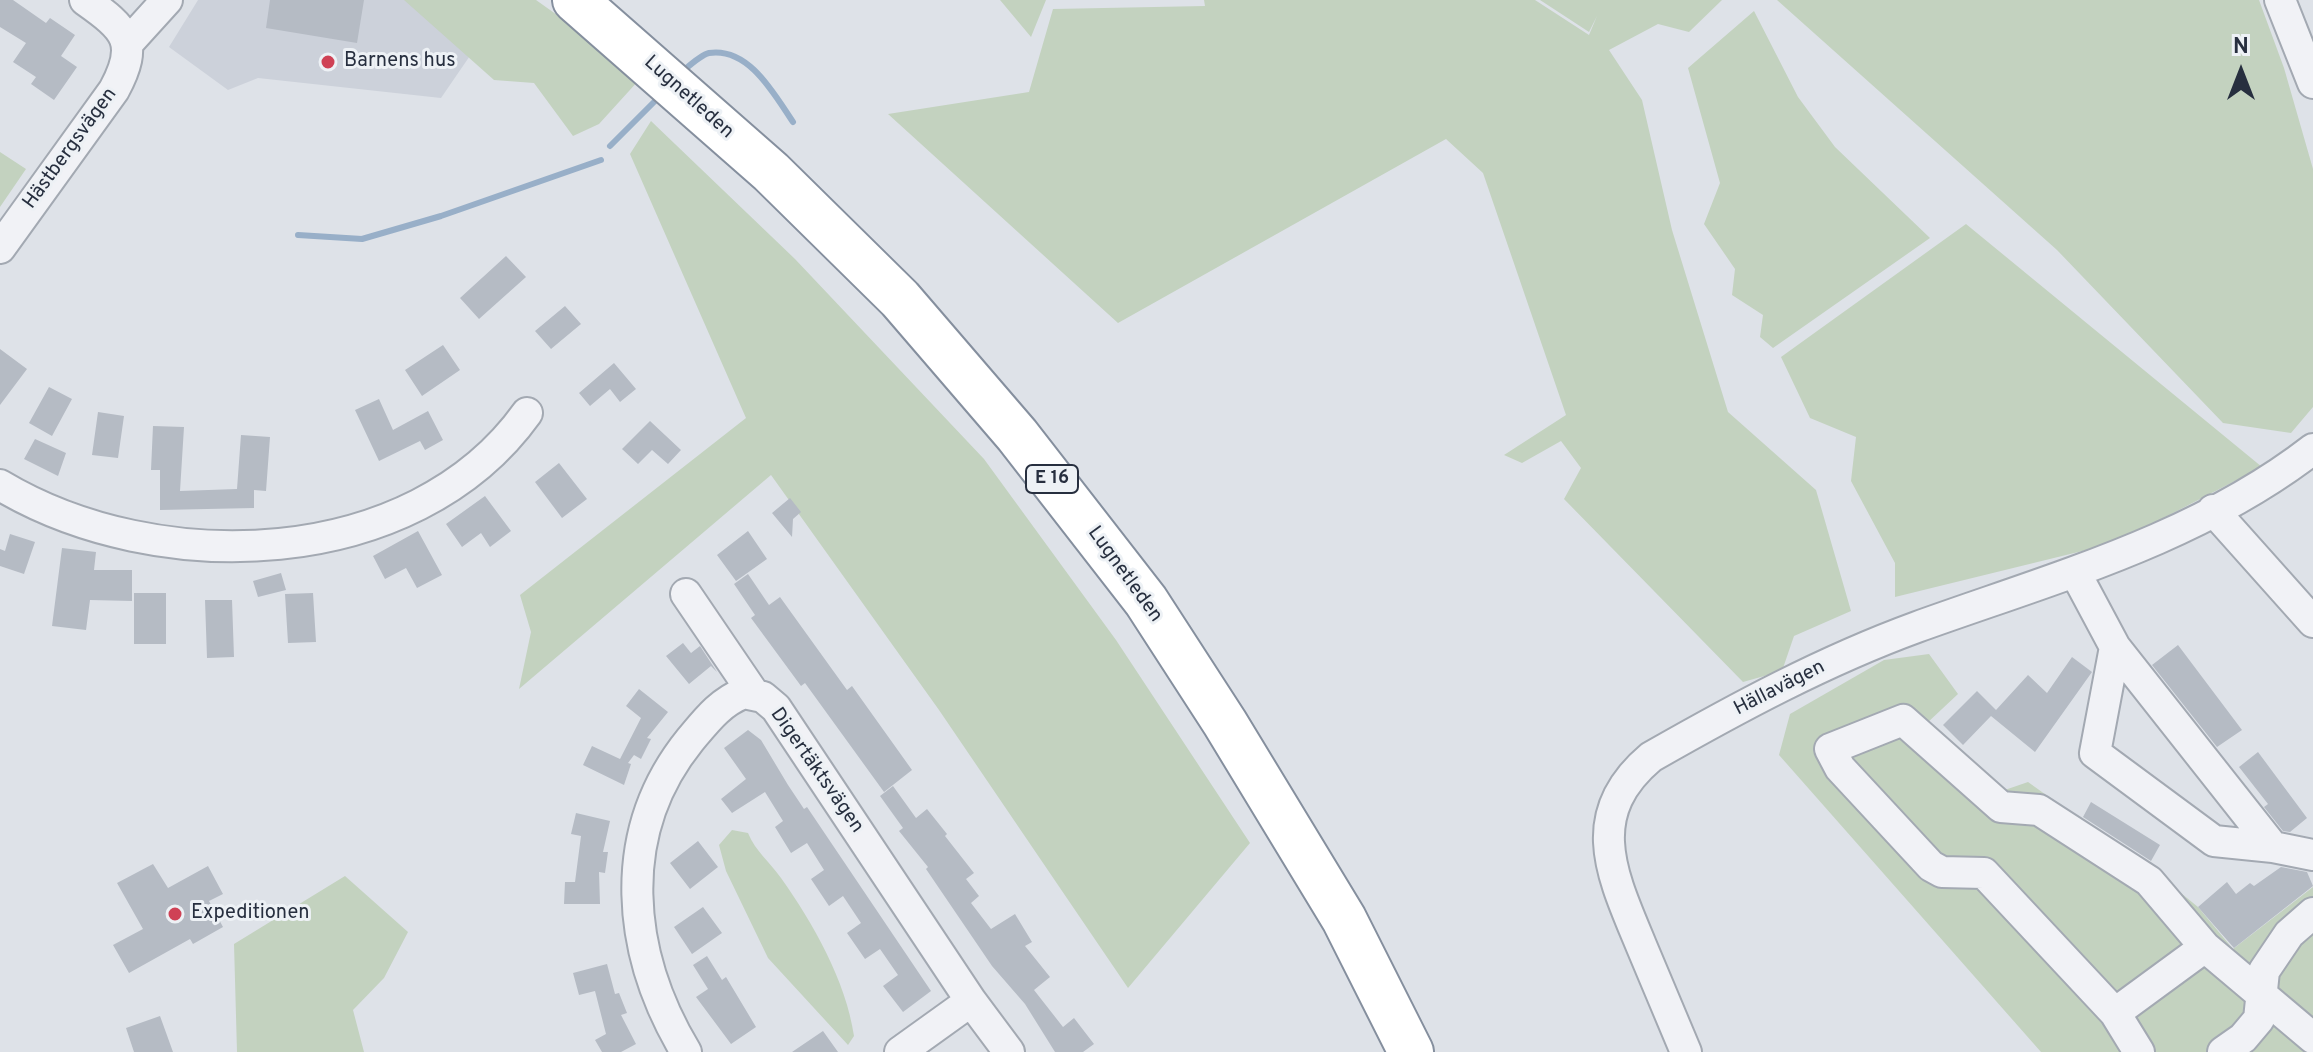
<!DOCTYPE html>
<meta charset="utf-8">
<style>
body{margin:0}
#map{position:relative;width:2313px;height:1052px;overflow:hidden;background:#dee2e8;font-family:Overpass,sans-serif}
canvas{display:block}
.north{position:absolute;left:2201px;top:32px;width:80px;height:80px;-webkit-text-stroke:6px #edf1f5;paint-order:stroke;rotate:0deg;font-size:22px;font-weight:700;line-height:32px;text-align:center;color:#272f3f}
.north::after{content:'';display:block;margin:auto;width:28px;height:36px;background:#272f3f;clip-path:polygon(50% 0,100% 100%,50% 72%,0 100%)}
</style>
<div id="map">
<canvas width="2313" height="1052"></canvas>
<div class="north">N</div>
</div>
<script>
const g = document.querySelector('canvas').getContext('2d');
g.lineJoin = 'round';
function fillPath(path, color) { g.fillStyle = color; g.fill(path, 'evenodd'); }
function strokePath(path, color, width, dash) { g.strokeStyle = color; g.lineWidth = width; g.lineCap = dash ? 'butt' : 'round'; g.setLineDash(dash || []); g.stroke(path); }
function write(font, color, halo, rows, align = 'center') {
  g.font = font + ' Overpass,sans-serif'; g.lineWidth = 6; g.setLineDash([]); g.textBaseline = 'middle'; g.strokeStyle = halo; g.fillStyle = color; for (const [text, x, y, turn = 0] of rows) {
    g.save(); g.translate(x, y); g.rotate((+turn || 0) * Math.PI / 180); g.textAlign = isNaN(turn) ? turn : align; if (halo) g.strokeText(text, 0, 0); g.fillText(text, 0, 0); g.restore();
  }
}
fillPath(new Path2D(`
 M198 0H417L476 47 441 98 258 78 228 90 169 47Z`), '#ccd1da');
fillPath(new Path2D(`
 M404 0H536L626 64 639 80 599 124 573 136 534 83 494 80Z
 M1000 0H1046L1031 37Z
 M1204 0H1535L1589 35 1597 16 1589 32 1540 0H1722L1689 32 1658 24 1609 50 1642 100 1672 230 1728 412 1816 490 1851 611 1794 636 1782 671 1743 682 1564 499 1581 468 1561 441 1522 463 1504 455 1566 415 1483 173 1446 139 1118 323 888 114 1029 92 1053 9 1205 6Z
 M1777 0H2259L2284 68 2313 169V407L2291 433 2223 423 2057 250Z
 M1754 11 1798 97 1835 147 1930 238 1773 348 1760 337 1763 315 1732 295 1735 269 1704 224 1720 183 1688 68Z
 M651 121 795 259 984 459 1116 640 1250 843 1128 988 939 710 771 475 519 689 531 632 520 595 746 418 630 154Z
 M0 152 26 169 0 207Z
 M1966 224 2262 467 2115 543 1895 597V563L1851 481 1856 437 1810 418 1781 357Z
 M1929 654 1958 694 1926 724 1999 792 2028 782 2165 880 2198 907 2233 949 2313 887V1052H2041L1779 755 1790 714 1884 660Z
 M732 830 748 833C756 852 769 861 781 878 813 923 846 981 854 1036L848 1045 768 958 726 871 719 845Z
 M345 876 408 932 384 978 353 1010 364 1052H237L234 944Z`), '#c3d2bf');
strokePath(new Path2D(`
 M683 71C690 65 701 55 709 53 749 47 774 94 793 122
 M610 146 659 97
 M298 235 362 239 441 216 601 160`), '#98afc8', 6);
fillPath(new Path2D(`
 M0 0H13L46 23 50 18 75 35 61 56 77 67 54 100 31 84 36 77 13 62 26 43 0 27Z
 M270 0H364L357 43 266 28Z
 M506 256 526 277 479 319 460 298Z
 M565 306 581 324 551 349 535 331Z
 M443 345 460 370 422 396 405 370Z
 M0 349 27 369 0 405Z
 M614 363 636 389 620 402 610 389 590 406 579 393Z
 M49 387 72 399 52 436 29 423Z
 M379 399 393 430 428 411 443 440 425 450 420 441 379 461 355 410Z
 M98 412 124 416 118 458 92 455Z
 M650 421 681 450 668 464 652 450 638 464 622 449Z
 M153 426 184 427 180 491 237 489 241 435 270 437 266 491 254 490V508L160 510V470H151Z
 M35 439 66 453 58 476 24 459Z
 M559 463 587 499 562 518 535 482Z
 M485 496 511 531 490 547 481 533 462 547 446 524Z
 M790 498 801 512 793 519 792 537 772 513Z
 M418 531 442 575 417 588 406 568 385 579 373 556Z
 M748 531 767 559 736 581 717 555Z
 M10 534 35 542 24 574 0 566V549L5 551Z
 M62 548 96 552 94 570H132V601L90 600 86 630 52 626Z
 M281 573 286 590 258 597 253 581Z
 M748 574 769 605 780 597 847 690 852 686 912 770 884 792 805 683 801 686 751 618 755 615 734 584Z
 M134 593H166V644H134Z
 M313 593 316 642 288 643 285 594Z
 M205 600H232L234 657 207 658Z
 M683 643 691 653 700 646 717 672 711 666 689 684 666 656Z
 M2178 645 2242 730 2217 747 2152 665Z
 M2072 657 2092 672 2035 752 1991 716 1963 745 1943 725 1977 691 1996 710 2028 675 2047 693Z
 M639 689 668 712 647 738 651 739 641 759 634 755 628 763 631 764 624 785 583 765 592 746 620 759 641 718 626 706Z
 M748 730 761 740 788 785 804 809 807 807 931 991 903 1012 883 986 898 975 880 949 865 959 847 933 861 923 843 896 829 906 811 879 824 870 807 843 791 853 775 827 783 821 765 792 732 813 721 799 746 779 724 748Z
 M2258 752 2307 818 2290 832 2283 831 2264 807 2268 804 2239 767Z
 M893 786 916 818 927 809 947 834 945 836 974 873 966 879 979 896 971 903 991 929 1015 914 1032 942 1025 946 1050 977 1034 990 1063 1027 1074 1018 1094 1044 1083 1052H1055L1025 1004 992 966 926 869 928 867 899 831 903 828 880 796Z
 M2091 802 2160 845 2151 861 2083 817Z
 M576 813 610 821 603 852H608L605 873 599 872 600 904H564L565 882H575L581 836 571 834Z
 M698 841 718 867 690 889 670 863Z
 M153 864 168 888 208 866 223 894 209 901 223 927 193 944 190 939 129 973 113 945 143 929 117 883Z
 M2281 867 2307 872 2313 886 2234 948 2198 907 2227 882 2236 894 2250 883 2254 886Z
 M703 907 722 933 692 954 674 927Z
 M707 956 722 980 726 977 756 1027 731 1044 696 997 708 989 693 965Z
 M607 964 615 994 619 993 627 1013 621 1015 636 1044 621 1052H602L595 1040 606 1034 595 991 579 995 573 973Z
 M160 1016 173 1052H134L126 1028Z
 M823 1031 838 1052H792Z`), '#b5bbc4');
const minor = new Path2D(`
 M2280 0 2313 83
 M128 43 167 0
 M0 248 114 90C140 42 126 29 85 0
 M0 485C157 579 413 572 527 413
 M2213 510 2313 622
 M2076 574 2115 647 2273 847 2313 855
 M686 594 754 694
 M2115 647 2095 753 2214 841 2273 847
 M2115 1013 2205 947
 M686 1052C627 954 614 834 690 740 706 721 720 702 744 693L763 697 776 708 971 1001 1009 1052
 M900 1052 971 1001
 M1686 1052C1671 1016 1656 980 1641 945 1612 875 1582 815 1651 757 1737 708 1824 661 1917 627 2053 578 2197 539 2313 449
 M2139 1052 2115 1013 1984 873 1942 872 1931 866 1840 768 1830 749 1903 720 2001 807 2039 810 2149 881 2205 947 2313 1038
 M2223 1052 2243 1038 2259 1019 2264 971 2289 934 2313 913`);
const highway = new Path2D(`
 M575 0 771 172 900 299 1017 435 1146 601 1225 723 1344 919 1411 1052`);
strokePath(minor, '#a3a9b2', 34);
strokePath(highway, '#858f9e', 48);
strokePath(minor, '#f1f2f6', 30);
strokePath(highway, '#fff', 44);
for (const [x, y, r, color] of [
 [328,62,8,"#cf4155"],
 [175,914,8,"#cf4155"]
]) { const dot = new Path2D(); dot.arc(x, y, r, 0, 2 * Math.PI); g.fillStyle = color; g.fill(dot); strokePath(dot, '#edf1f5', 3); }
for (const [x, y, w] of [
 [1052,479,52]
]) { const box = new Path2D(); box.roundRect(x - w / 2, y - 14, w, 28, 6); g.fillStyle = '#edf1f5'; g.fill(box); strokePath(box, '#272f3f', 2); }
write('bold 18px', '#272f3f', null, [
 ["E 16",1052,479]
]);
write('20px', '#272f3f', '#edf1f5', [
 ["Barnens hus",344,62],
 ["Expeditionen",191,914]
], 'left');
write('20px', '#272f3f', '#edf1f5', [
 ["Lugnetleden",688,98,42],
 ["Hästbergsvägen",71,149,-54],
 ["Lugnetleden",1124,575,54],
 ["Hällavägen",1780,689,-27],
 ["Digertäktsvägen",816,771,55]
]);
</script>
